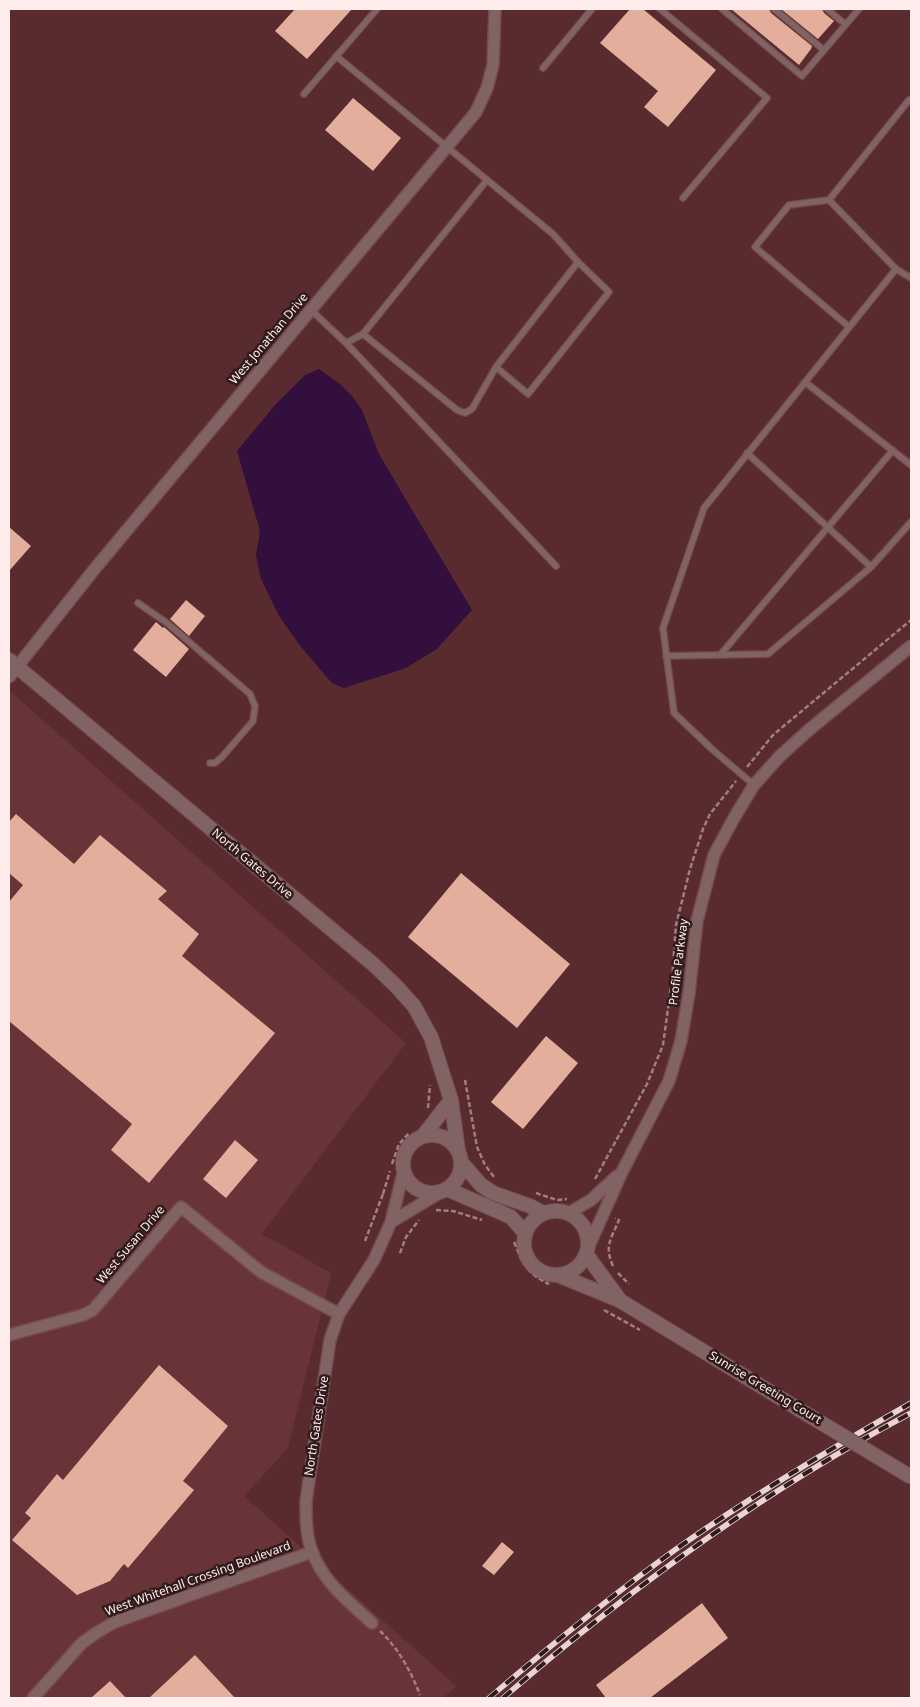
<!DOCTYPE html>
<style>
body{margin:0}
#map{position:relative;width:920px;height:1707px;overflow:hidden;background:#592b2e;font-family:"Noto Sans",sans-serif}
canvas{display:block}
.frame{position:absolute;inset:0;border:10px solid #ffecec;pointer-events:none}
</style>
<div id="map">
<canvas width="920" height="1707"></canvas>
<div class="frame"></div>
</div>
<script>
const g = document.querySelector('canvas').getContext('2d');
g.lineJoin = 'round';
function fillPath(path, color) { g.fillStyle = color; g.fill(path, 'evenodd'); }
function strokePath(path, color, width, dash) { g.strokeStyle = color; g.lineWidth = width; g.lineCap = dash ? 'butt' : 'round'; g.setLineDash(dash || []); g.stroke(path); }
function write(font, color, halo, rows, align = 'center') {
  g.font = font + ' "Noto Sans",sans-serif'; g.lineWidth = 5; g.setLineDash([]); g.textBaseline = 'middle'; g.strokeStyle = halo; g.fillStyle = color; for (const [text, x, y, turn = 0] of rows) {
    g.save(); g.translate(x, y); g.rotate((+turn || 0) * Math.PI / 180); g.textAlign = isNaN(turn) ? turn : align; if (halo) g.strokeText(text, 0, 0); g.fillText(text, 0, 0); g.restore();
  }
}
fillPath(new Path2D(`
 M9 690 406 1043 262 1234 331 1273 288 1448 244 1496 456 1686 443 1698H9Z`), '#693438');
fillPath(new Path2D(`
 M319 369 340 384 352 396 362 410 379 454 424 530 472 610 437 649 406 668 344 688 332 683 301 647 279 616 261 579 256 555 260 531 237 451 275 405 305 375Z`), '#320f3d');
fillPath(new Path2D(`
 M295 9H352L307 59 275 31Z
 M630 9H643L716 70 668 127 644 107 658 91 600 43Z
 M731 9H769L771 13 812 46 811 49 799 65Z
 M781 9H822L824 13 834 21 818 39Z
 M353 98 401 138 373 171 325 130Z
 M9 527 31 546 9 571Z
 M186 600 205 616 189 636 170 619Z
 M156 622 163 628 164 627 189 649 166 677 133 650Z
 M16 814 74 864 100 835 167 891 158 899 199 934 182 956 275 1033 149 1183 111 1150 132 1124 9 1021V902L23 885 9 873V822Z
 M461 873 570 964 517 1028 408 937Z
 M546 1036 578 1063 523 1129 491 1102Z
 M235 1140 258 1160 226 1198 203 1179Z
 M159 1365 228 1426 183 1481 194 1490 128 1568 124 1564 110 1581 77 1595 12 1540 31 1518 25 1513 57 1474 63 1480Z
 M502 1542 514 1552 494 1575 482 1566Z
 M702 1603 728 1638 650 1698H606L596 1685Z
 M195 1655 235 1698H149Z
 M110 1681 126 1698H91Z`), '#e4ae9d');
const service = new Path2D(`
 M660 9 767 98 683 198
 M722 9 802 76 859 9
 M774 9 824 50
 M827 9 845 24
 M336 56 553 234 578 262 609 292 528 394 496 367 472 409 465 413 457 410 363 334 487 180
 M543 68 592 9
 M304 94 377 9
 M911 102 909 100 829 200 896 269 911 278
 M829 200 789 205 755 247 849 327
 M311 310 346 343 363 334
 M346 343 556 566
 M496 367 578 262
 M805 382 911 465
 M747 453 871 567
 M138 603 167 623 250 694 255 706 253 721 222 757 215 763H210
 M721 654 893 450
 M666 656 768 654 871 567 911 522
 M754 785 713 750 674 713 663 628 704 508 896 269`);
const minor = new Path2D(`
 M9 677 97 566 476 112 487 88 493 65 495 9
 M569 1213 591 1200 617 1176
 M391 1222 441 1192
 M588 1248 622 1172 669 1081 681 1041 689 993 697 921 714 855 734 818 754 785 780 756 810 729 911 646
 M9 1335 83 1315 93 1310 181 1207 261 1272 339 1314
 M372 1623C350 1603 322 1581 312 1551 306 1536 306 1518 306 1501L330 1340 339 1314 374 1260 391 1222 404 1170
 M33 1698 82 1643 96 1633 115 1622 312 1552`);
const tertiary = new Path2D(`
 M9 660 373 964 396 986 414 1006 431 1037 451 1100 458 1150
 M403 1164a29 29 0 1 1 58 0a29 29 0 1 1-58 0Z
 M423 1136 451 1100
 M461 1162 481 1185 493 1193 530 1206 543 1213
 M447 1189 511 1217 525 1233
 M524 1243a32 32 0 1 1 64 0a32 32 0 1 1-64 0Z
 M586 1254 619 1299
 M558 1275 619 1300 800 1410`);
strokePath(service, '#744a4c', 8);
strokePath(minor, '#744a4c', 14);
strokePath(tertiary, '#744a4c', 16);
strokePath(new Path2D(`
 M747 767 773 735 911 620
 M465 1080 477 1147 485 1165 494 1177
 M428 1108 430 1085
 M392 1164 399 1144 410 1132
 M595 1179 647 1084 663 1045 672 979 676 925 690 869 703 829 710 814 736 781
 M536 1193 557 1200 567 1199
 M383 1194 390 1171
 M436 1210 453 1211 482 1220
 M365 1241 383 1194
 M514 1242C522 1261 528 1275 549 1284
 M400 1253 406 1237 419 1220
 M613 1266C604 1246 611 1239 619 1220L615 1218
 M618 1273 629 1284
 M604 1310 640 1330
 M380 1631C398 1648 411 1671 420 1695`), '#a17f80', 2.5, [5, 2.5]);
strokePath(service, '#826363', 5.5);
strokePath(minor, '#826363', 11);
strokePath(tertiary, '#826363', 14);
const rail = new Path2D(`
 M489 1698C550 1646 613 1594 679 1547 753 1495 832 1448 911 1403
 M503 1698C628 1590 765 1490 911 1413`);
strokePath(rail, '#ead3d3', 5.5);
strokePath(rail, '#301b1c', 4, [11]);
const tertiaryBridge = new Path2D(`
 M800 1410 911 1477`);
strokePath(tertiaryBridge, '#744a4c', 16, []);
strokePath(tertiaryBridge, '#826363', 14);
write('12px', '#ffecec', '#301b1c', [
 ["West Jonathan Drive",269,339,-50],
 ["North Gates Drive",252,864,40],
 ["Profile Parkway",679,962,-83],
 ["West Susan Drive",131,1245,-50],
 ["Sunrise Greeting Court",765,1388,31],
 ["North Gates Drive",317,1426,-81],
 ["West Whitehall Crossing Boulevard",198,1579,-20]
]);
</script>
